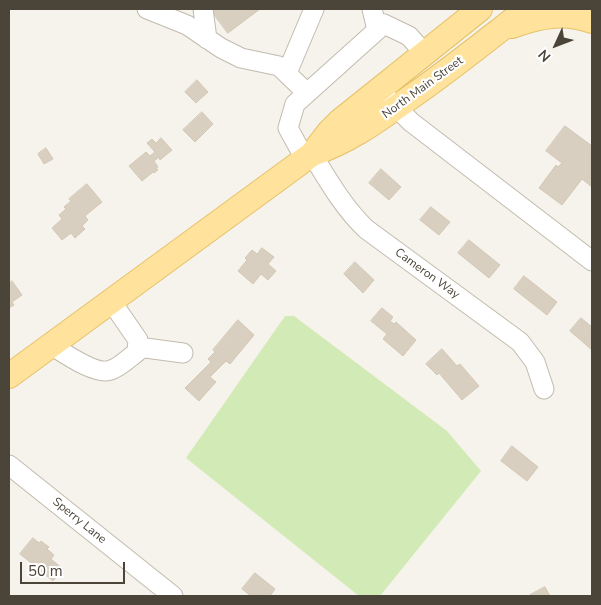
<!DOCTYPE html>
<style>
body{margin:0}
#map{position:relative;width:601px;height:605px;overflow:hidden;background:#f6f3ec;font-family:"Nunito Sans",sans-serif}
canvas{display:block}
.frame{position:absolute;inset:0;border:10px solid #4b4439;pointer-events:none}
.north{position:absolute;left:531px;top:20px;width:50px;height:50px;-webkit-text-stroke:4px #fff;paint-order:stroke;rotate:227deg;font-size:14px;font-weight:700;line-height:20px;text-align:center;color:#4b4439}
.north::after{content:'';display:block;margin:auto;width:18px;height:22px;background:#4b4439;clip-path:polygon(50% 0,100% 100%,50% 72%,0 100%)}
.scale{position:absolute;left:20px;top:562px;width:105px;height:22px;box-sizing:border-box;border:2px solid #4b4439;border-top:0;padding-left:6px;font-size:15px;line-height:18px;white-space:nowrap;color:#4b4439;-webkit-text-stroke:4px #fff;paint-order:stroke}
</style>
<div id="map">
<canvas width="601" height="605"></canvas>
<div class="frame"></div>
<div class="north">N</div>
<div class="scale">50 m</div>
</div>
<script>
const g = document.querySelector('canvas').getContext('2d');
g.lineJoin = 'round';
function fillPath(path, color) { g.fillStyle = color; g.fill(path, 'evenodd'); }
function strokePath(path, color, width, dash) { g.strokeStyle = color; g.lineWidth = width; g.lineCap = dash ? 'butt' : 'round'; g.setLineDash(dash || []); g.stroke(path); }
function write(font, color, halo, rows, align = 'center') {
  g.font = font + ' "Nunito Sans",sans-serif'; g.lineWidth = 4.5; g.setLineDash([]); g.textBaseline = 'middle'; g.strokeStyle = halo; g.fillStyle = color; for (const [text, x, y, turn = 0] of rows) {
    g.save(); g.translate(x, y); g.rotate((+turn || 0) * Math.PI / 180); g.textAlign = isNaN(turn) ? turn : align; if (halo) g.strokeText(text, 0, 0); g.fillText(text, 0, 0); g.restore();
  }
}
fillPath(new Path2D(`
 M285 316H294L447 431 481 471 380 596H359L186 458Z`), '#d2eab5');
const building = new Path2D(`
 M210 9H260L228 33Z
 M197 80 208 92 196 103 185 92Z
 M202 112 213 124 195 142 183 130Z
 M565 126 592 146V187L582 179 562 205 539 188 556 165 558 167 562 163 546 151Z
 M161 138 172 150 160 160 159 157 154 161 158 167 156 168 158 170 154 173 153 172 142 181 129 166 146 152 150 156 155 152 147 143 152 139 156 143Z
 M46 148 53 159 44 164 38 154Z
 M381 169 401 187 389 200 369 183Z
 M87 184 102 202 85 216 88 220 82 226 85 229 75 238 71 233 62 240 52 228 62 219 59 215 66 209 64 207 71 201 69 199Z
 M431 207 450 222 439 235 420 220Z
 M469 240 500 265 489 278 458 253Z
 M262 248 274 257 268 264 276 271 268 280 261 274 253 284 238 271 247 260 245 258 252 250 257 254Z
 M355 262 374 280 363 293 344 274Z
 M524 276 557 302 547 315 514 289Z
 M12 281 22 295 12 302 14 305 9 308V284Z
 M382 308 393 317 390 321 394 324 396 322 416 340 403 356 383 339 387 334 371 321Z
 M581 318 592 327V350L570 331Z
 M238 320 254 335 230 364 226 361 210 377 216 382 199 401 185 388 211 362 208 359 215 352 213 350Z
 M442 349 457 366 460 364 479 386 462 400 439 373 437 375 426 364Z
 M512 446 538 467 527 481 501 461Z
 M33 538 39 543 41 541 49 547 47 549 54 555 51 559 63 569 53 581 20 554Z
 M255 573 275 589 270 596H251L242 589Z
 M545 587 550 596H531L530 595Z`);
fillPath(building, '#d8cfc1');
strokePath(building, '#d3c7b4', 1);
const minor = new Path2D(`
 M147 9 187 25 221 48 241 58 279 66 307 93
 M203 9 207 39
 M372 9 377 30
 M287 73 314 9
 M387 98 411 122 592 261
 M312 154C328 180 343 207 366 229L520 342 535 362 544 389
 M305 159 288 128 295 104 384 24 409 36 425 54
 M51 345C64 353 96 376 111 370 120 367 129 358 137 352L138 340 111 301
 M138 347 183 353
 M9 465 173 596`);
const major = new Path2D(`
 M512 26C539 16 564 11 592 21
 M312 154 329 132 340 121 480 9
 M9 376 312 154C348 142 377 121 408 99 449 71 488 39 527 9`);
strokePath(minor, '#c2bbae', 21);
strokePath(major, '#e6c16a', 26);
strokePath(minor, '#fff', 19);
strokePath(major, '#ffe39c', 24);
write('12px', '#4b4439', '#fff', [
 ["North Main Street",423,88,-36],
 ["Cameron Way",427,274,36],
 ["Sperry Lane",79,521,39]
]);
</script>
